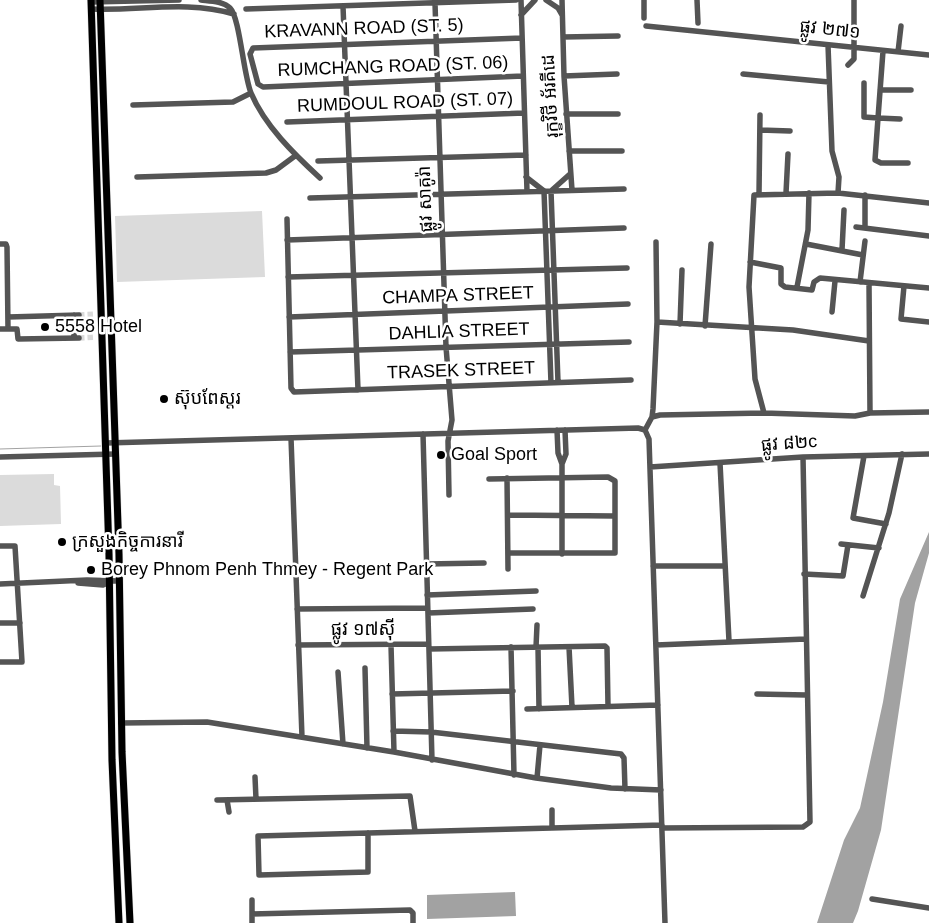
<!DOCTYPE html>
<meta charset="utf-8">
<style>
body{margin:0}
canvas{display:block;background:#fff}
</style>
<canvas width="929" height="923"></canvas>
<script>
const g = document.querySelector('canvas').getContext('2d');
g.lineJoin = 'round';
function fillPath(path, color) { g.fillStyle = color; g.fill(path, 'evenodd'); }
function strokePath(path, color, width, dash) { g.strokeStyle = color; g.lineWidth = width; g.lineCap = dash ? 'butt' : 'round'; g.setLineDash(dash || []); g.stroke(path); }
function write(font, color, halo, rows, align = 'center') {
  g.font = font + ' Helvetica,"Noto Sans Khmer",sans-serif'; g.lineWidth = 5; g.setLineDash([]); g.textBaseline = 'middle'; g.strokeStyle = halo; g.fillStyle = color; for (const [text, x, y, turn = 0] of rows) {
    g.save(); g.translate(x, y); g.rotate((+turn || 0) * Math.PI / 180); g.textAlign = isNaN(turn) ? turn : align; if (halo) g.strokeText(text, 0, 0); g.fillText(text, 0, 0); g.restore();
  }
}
fillPath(new Path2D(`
 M262 211 265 277 117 282 115 216Z
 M54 474V485L60 486 61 524 0 526V475Z`), '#dbdbdb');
fillPath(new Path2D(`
 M929 532V553L915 603 881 830 858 911 853 923H817L844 840 860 808 883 702 900 599Z
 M515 892 516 916 427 919V895Z`), '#a2a2a2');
strokePath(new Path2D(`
 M0 449 101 446`), '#a2a2a2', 1);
strokePath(new Path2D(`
 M79 315 95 314
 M79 338 96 337`), '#d9d9d9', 5.5, [5.5, 3]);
const major = new Path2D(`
 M91 0 109 554 112 760 119 923
 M100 0 119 554 122 752 130 923`);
strokePath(major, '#dbdbdb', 8);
strokePath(new Path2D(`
 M201 0C210 1 223 1 230 8 240 18 243 73 251 93 265 126 294 154 320 178
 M521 0 527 191
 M546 0 558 8 562 15
 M562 0 564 76 572 190
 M644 0V18
 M697 0 698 23
 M91 2 179 0
 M435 3 446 347 452 420 448 441 449 495
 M343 6 358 390
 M92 9C140 11 187 0 234 14
 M246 9 516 0
 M521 15 535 0
 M646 26 929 55
 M563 37 618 36
 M522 38 253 48 250 54 258 84 263 87 523 76
 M828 45 832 151 839 177 838 193
 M883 51 878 118 900 119
 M898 52 901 26
 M848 65 854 59V0
 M743 74 829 82
 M564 76 617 74
 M864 83V117L878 118 875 160 881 163H908
 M880 90H911
 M133 105 233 102 251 93
 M566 114H618
 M287 122 524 113
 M760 130 790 131
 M569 151H622
 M318 161 526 155
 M137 177 266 173 276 170 295 156
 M526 177 544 191 551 383
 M786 193 788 154
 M759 194 760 115
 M310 198 624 189
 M287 219 291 388 294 392 631 380
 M856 227 929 236
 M865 228V195
 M287 240 624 228
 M0 244H6L7 247 8 329
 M806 244 863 255
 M842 250 844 210
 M750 262 781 268V284L785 287 812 290 814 282 820 278 929 288
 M288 277 627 268
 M860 282 865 241
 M869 283 870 413
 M904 286 901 319 929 322
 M797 287 808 230 809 193
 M832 312 835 281
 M74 315V338
 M8 317 79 315
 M289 317 628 304
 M657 322 793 330 869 341
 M680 324 682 270
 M705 326 711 244
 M0 329H17L18 339 79 338
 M290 352 629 342
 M558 382 551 191 570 174
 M764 413 755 379 749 287 754 195 838 193 929 203
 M652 417 660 415 764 413 855 416 870 413 929 412
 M557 430 558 453 562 464
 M645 430 652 417 653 409 657 322 656 242
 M423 434 432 760
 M291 438 302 737
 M106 443 638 428 645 430 649 439 665 923
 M864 456 853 518 886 524
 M0 457 115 454
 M720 463 729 641
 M650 467 803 457 929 454
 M507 478 508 569
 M489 479 608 477 615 481V553H508
 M508 515 614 516
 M841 544 879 548
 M0 546H15L22 662H0
 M562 554V464L566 454 565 430
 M426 564 484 563
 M653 566H725
 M804 574 843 576 848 545
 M78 583 103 585 110 582
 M0 584 87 580 119 581
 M427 595 536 591
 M863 596 889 513 902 454
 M297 609 427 608
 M428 613 533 609
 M0 623H20
 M298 645 428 644
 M391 645 394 752
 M656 645 806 639
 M511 647 514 775
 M536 647 537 625
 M538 647 539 709
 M569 647 572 707
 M429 649 605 646 607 648 608 706
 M365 668 367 748
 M338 672 343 744
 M392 694 513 691
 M757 694 806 695
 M527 709 658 705
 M121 723 207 722 394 752 536 778 611 788 661 790
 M393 731 431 732 621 754 624 758 625 789
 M255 777 256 799
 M537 778 540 745
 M217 800 410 796 415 831
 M227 800 229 812
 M552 826V810
 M662 828 803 827 810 822 803 457
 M368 833V872L259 875 258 836 662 825
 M872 899 929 908
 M252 900V923
 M252 914 410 910 413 913V923`), '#545454', 5.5);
strokePath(major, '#000', 7);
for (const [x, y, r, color] of [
 [45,327,5,"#000"],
 [164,399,5,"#000"],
 [441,455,5,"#000"],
 [62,542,5,"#000"],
 [91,570,5,"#000"]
]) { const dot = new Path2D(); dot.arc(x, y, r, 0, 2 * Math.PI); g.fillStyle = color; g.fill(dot); strokePath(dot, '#fff', 2); }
write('18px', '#000', '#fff', [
 ["KRAVANN ROAD (ST. 5)",364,29,-2],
 ["ផ្លូវ ២៧១",830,30,6],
 ["RUMCHANG ROAD (ST. 06)",393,67,-2],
 ["រុក្ខវិថី អ័រគីដេ",551,96,-93],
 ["RUMDOUL ROAD (ST. 07)",405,103,-2],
 ["ផ្លូវ សាគូរ៉ា",426,199,-92],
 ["CHAMPA STREET",458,296,-2],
 ["DAHLIA STREET",459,332,-2],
 ["TRASEK STREET",461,371,-2],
 ["ផ្លូវ ៨២c",789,444,-4],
 ["ផ្លូវ ១៧ស៊ី",363,630]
]);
write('18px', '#000', '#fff', [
 ["5558 Hotel",55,327],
 ["ស៊ុបពែស្តរ",174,399],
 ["Goal Sport",451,455],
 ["ក្រសួងកិច្ចការនារី",72,542],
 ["Borey Phnom Penh Thmey - Regent Park",101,570]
], 'left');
</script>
